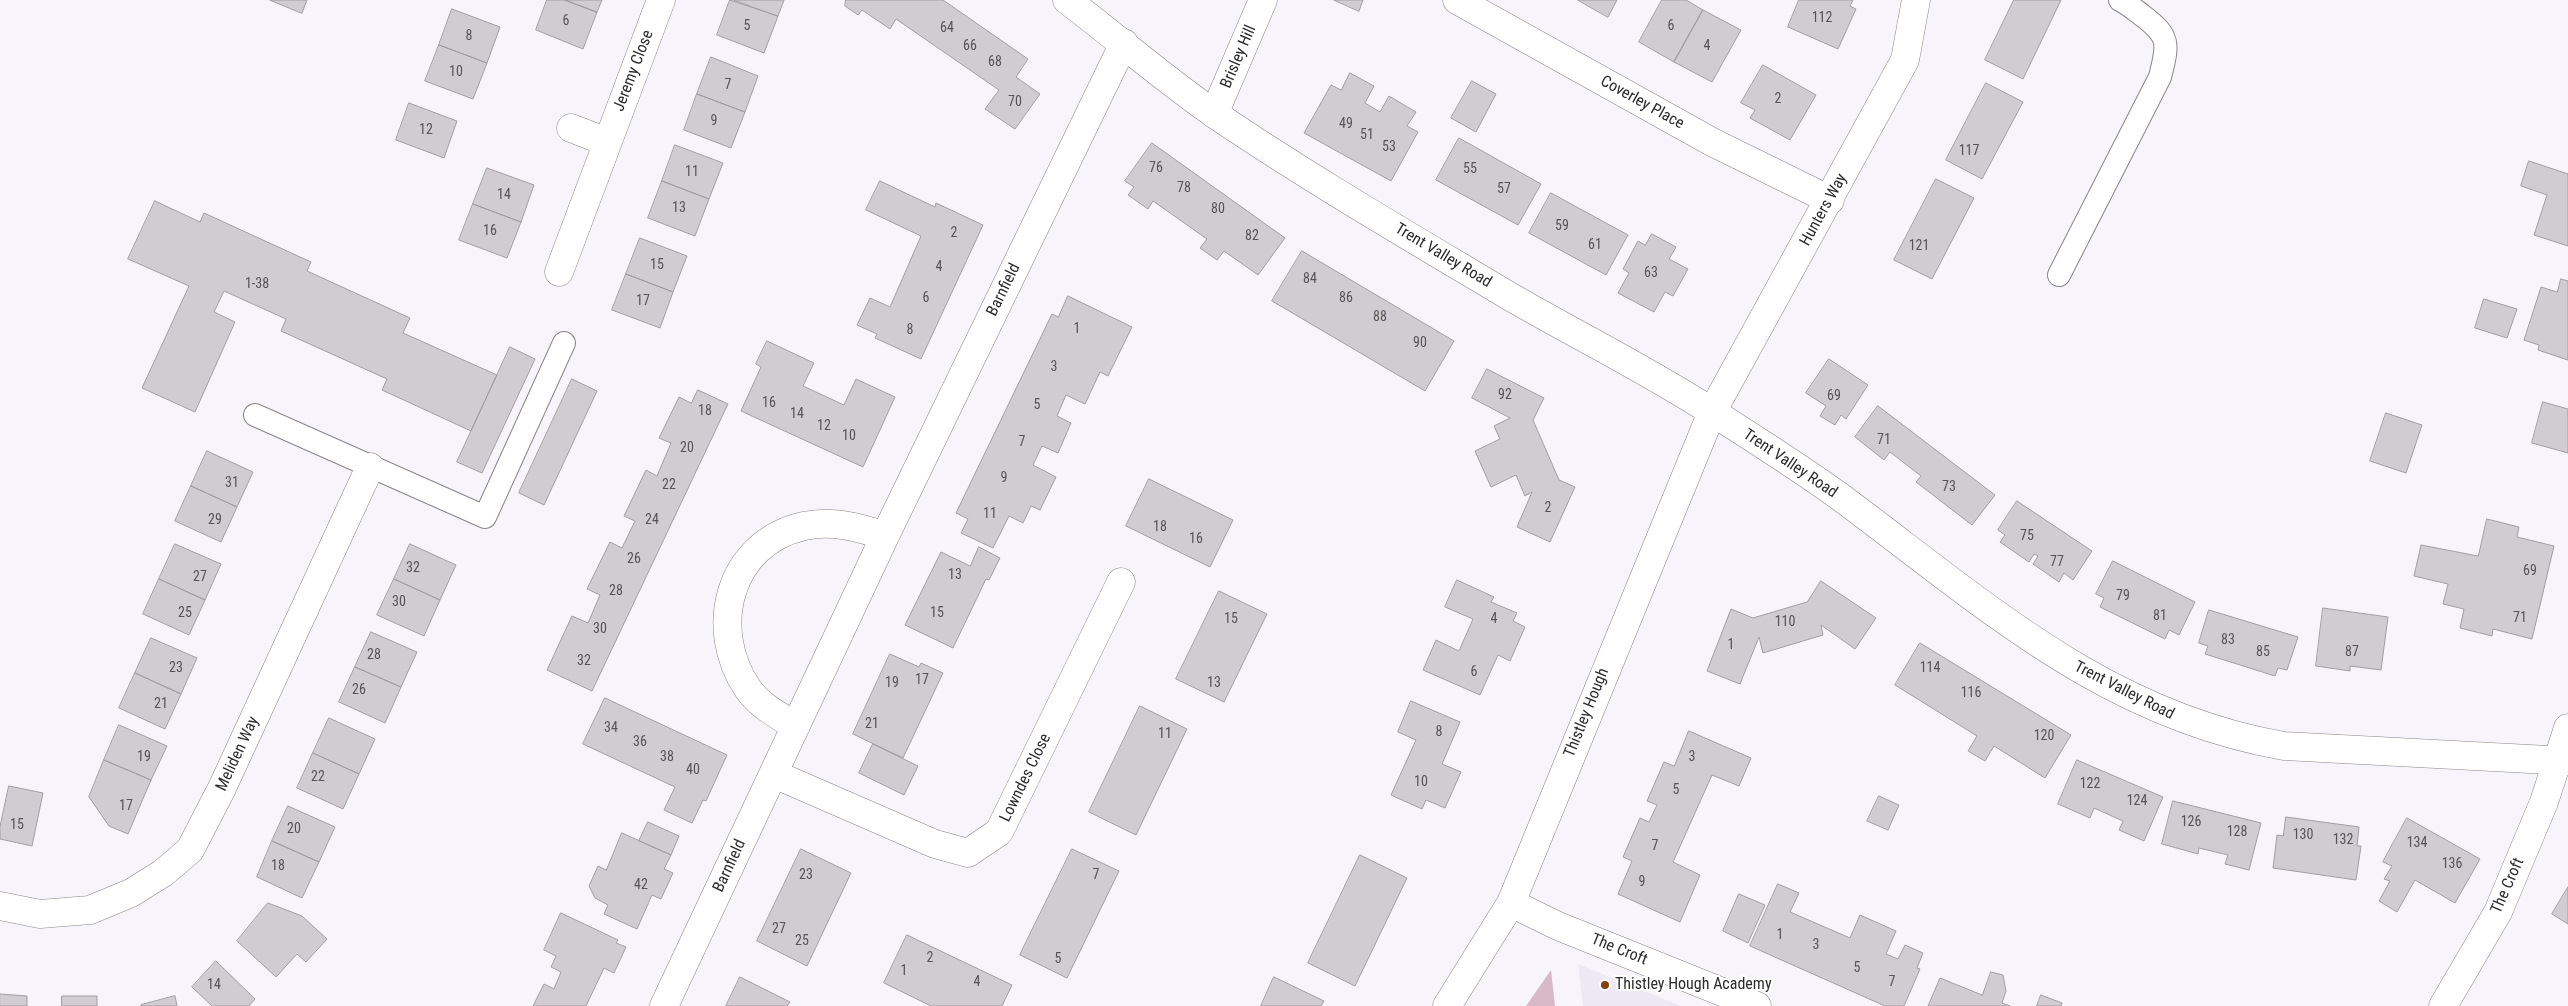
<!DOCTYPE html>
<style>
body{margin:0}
canvas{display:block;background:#f7f5fb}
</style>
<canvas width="2568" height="1006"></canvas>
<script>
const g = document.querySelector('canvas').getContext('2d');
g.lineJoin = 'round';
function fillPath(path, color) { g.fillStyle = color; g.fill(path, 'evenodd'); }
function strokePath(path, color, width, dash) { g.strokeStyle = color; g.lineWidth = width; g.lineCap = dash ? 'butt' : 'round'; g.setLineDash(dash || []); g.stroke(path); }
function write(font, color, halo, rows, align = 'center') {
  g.font = font + ' "Roboto Condensed",sans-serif'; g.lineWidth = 4; g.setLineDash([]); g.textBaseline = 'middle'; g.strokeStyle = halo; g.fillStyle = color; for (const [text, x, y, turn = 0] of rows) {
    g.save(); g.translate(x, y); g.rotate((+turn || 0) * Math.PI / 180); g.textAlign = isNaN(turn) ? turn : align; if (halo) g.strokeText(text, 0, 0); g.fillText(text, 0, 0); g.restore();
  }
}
fillPath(new Path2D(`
 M1578 964 1681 1006H1583Z`), '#eee8f5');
fillPath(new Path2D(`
 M1551 970 1555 1006H1526Z`), '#d7b9c7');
const building = new Path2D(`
 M270 0H307L302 13Z
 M547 0H565L597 12 583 49 536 30Z
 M565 0H602L597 12Z
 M730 0 778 16 764 53 717 35Z
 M734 0H784L778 16Z
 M846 0H943L1028 59 1016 77 1040 94 1015 129 985 109 999 90 896 19 890 29 862 10 858 15 845 6Z
 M1334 0H1363L1359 11Z
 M1578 0H1617L1608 17Z
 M1662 0H1686L1703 10 1674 62 1639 42Z
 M1799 0H1853L1850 6 1856 9 1838 49 1788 27Z
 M2014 0H2061L2023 79 1985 60Z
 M452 9 500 27 487 63 439 45Z
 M1703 10 1741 30 1712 82 1674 62Z
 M439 45 487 63 473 99 425 81Z
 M711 57 758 76 745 112 697 94Z
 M1763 65 1816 95 1790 140 1750 118 1755 110 1741 103Z
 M1350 73 1374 86 1365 103 1380 112 1389 96 1416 112 1407 126 1418 132 1391 181 1304 133 1331 85 1341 90Z
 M1472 81 1496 94 1476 132 1451 118Z
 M1986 83 2023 102 1982 179 1946 160Z
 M697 94 745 112 731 148 684 130Z
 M409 103 457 121 444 158 396 140Z
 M1459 138 1541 184 1518 225 1436 180Z
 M1152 143 1285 238 1258 275 1224 251 1217 260 1200 248 1207 239 1153 201 1148 209 1128 195 1134 187 1125 181Z
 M675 145 723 163 709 199 662 181Z
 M2529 161 2568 174V246L2534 235 2547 195 2521 186Z
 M487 168 534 185 521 222 473 204Z
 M1936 179 1974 198 1932 279 1894 260Z
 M662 181 709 199 695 236 648 218Z
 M880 181 935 207 936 203 983 225 921 359 875 338 877 334 857 325 870 298 890 307 921 236 866 210Z
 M1551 193 1628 235 1606 275 1529 233Z
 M155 201 200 222 204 213 311 262 307 271 410 318 403 333 497 375 471 431 382 390 387 379 281 331 286 319 224 291 214 312 235 322 195 412 142 388 189 286 128 259Z
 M473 204 521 222 507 258 459 240Z
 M1652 234 1676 247 1669 259 1688 269 1673 296 1665 292 1654 312 1618 293 1629 273 1623 269 1638 241 1645 245Z
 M640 238 687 256 673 292 626 274Z
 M1302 251 1454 341 1425 391 1272 301Z
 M626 274 673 292 660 328 612 310Z
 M2561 279 2568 281V360L2538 350 2539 345 2524 340 2541 287 2557 292Z
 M1068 296 1132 327 1108 376 1100 372 1085 404 1066 395 1057 416 1071 423 1058 453 1042 446 1033 465 1056 477 1040 510 1031 506 1023 523 1009 516 993 548 961 533 968 519 956 513 1052 314 1058 317Z
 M2484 299 2517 309 2507 338 2475 328Z
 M767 341 814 363 803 386 844 405 856 379 895 397 863 467 741 411 761 367 756 364Z
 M510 347 535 359 482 473 457 462Z
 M1829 359 1868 385 1846 419 1841 415 1835 425 1820 416 1826 406 1806 393Z
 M1487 369 1544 398 1533 420 1559 480 1575 487 1550 542 1517 527 1532 492 1525 496 1516 475 1491 487 1475 451 1500 439 1494 426 1510 418 1472 398Z
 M572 379 597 391 544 505 519 493Z
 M698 390 728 404 592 691 547 670 572 616 588 623 600 595 587 589 610 542 622 548 635 521 624 516 646 470 657 476 671 443 659 438 679 397 691 403Z
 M2543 402 2568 409V453L2532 443Z
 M1878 406 1995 495 1972 525 1916 482 1921 476 1890 452 1884 460 1855 437Z
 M2386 413 2422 425 2406 473 2370 461Z
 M207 451 253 472 237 507 191 486Z
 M1149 479 1233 520 1210 567 1126 526Z
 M191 486 237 507 221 542 175 521Z
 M2017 501 2092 551 2073 580 2064 573 2059 582 2033 564 2038 556 2034 554 2029 562 2000 542 2005 535 1998 530Z
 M2487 519 2519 527 2517 537 2554 546 2532 639 2493 629 2492 636 2460 628 2464 609 2443 604 2448 584 2414 576 2421 545 2478 556Z
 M175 544 221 564 205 600 159 579Z
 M410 544 456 565 440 600 394 579Z
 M979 547 1000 558 989 580 986 579 953 648 905 625 941 552 970 566Z
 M2113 561 2195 602 2179 635 2169 630 2165 639 2100 607 2104 598 2096 594Z
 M159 579 205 600 189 635 143 614Z
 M394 579 440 600 424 636 377 615Z
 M1457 580 1494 597 1491 602 1517 613 1513 621 1525 627 1510 661 1498 655 1480 695 1423 670 1436 640 1459 651 1473 619 1445 607Z
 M1821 581 1876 618 1855 649 1821 625 1823 635 1763 653 1759 637 1740 684 1707 671 1731 609 1753 618 1807 602Z
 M1219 591 1267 614 1224 702 1176 679Z
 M2323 608 2388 617 2381 670 2350 666V671L2316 666Z
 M2209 610 2298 637 2287 670 2278 668 2275 676 2205 654 2208 646 2199 643Z
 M371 632 417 652 401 687 355 667Z
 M151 638 197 658 181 694 135 673Z
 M1920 643 2071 735 2045 778 1994 746 1985 761 1968 751 1977 736 1895 685Z
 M890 654 919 667 921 663 943 673 903 758 853 734Z
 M355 667 401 687 385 723 339 702Z
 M135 673 181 694 165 729 119 708Z
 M605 698 727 755 706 801 703 800 692 823 664 810 675 787 583 744Z
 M1411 701 1460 722 1442 764 1461 772 1445 808 1426 800 1422 809 1391 795 1416 740 1398 732Z
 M1140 706 1187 729 1136 835 1089 812Z
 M329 718 375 739 359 774 313 753Z
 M119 725 167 746 151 780 104 760Z
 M1689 731 1751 758 1739 786 1712 775 1673 862 1700 875 1680 922 1618 894 1632 861 1623 857 1640 818 1649 822 1657 805 1647 801 1664 762 1674 766Z
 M873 744 918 766 904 795 859 773Z
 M313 753 359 774 343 809 297 788Z
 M104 760 151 780 128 834 109 826 89 797Z
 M2077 760 2163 797 2144 841 2119 830 2123 821 2094 808 2090 818 2058 804Z
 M9 786 43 793 32 846 0 839V827Z
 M1879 796 1899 805 1888 830 1867 821Z
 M2173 801 2261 823 2249 870 2225 864 2228 855 2199 848 2198 854 2162 844Z
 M288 806 335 827 319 862 272 841Z
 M2286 817 2359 827 2357 846H2361L2356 880 2273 868 2277 835 2283 836Z
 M2407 818 2480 859 2455 903 2415 880 2397 912 2379 901 2390 881 2384 879 2392 866 2383 862Z
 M648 822 679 836 671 855 639 841Z
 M622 833 671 855 664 869 673 873 661 899 652 895 637 929 604 914 608 905 595 898 589 886 598 866 606 870Z
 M272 841 319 862 302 898 257 877Z
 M801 849 851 873 807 966 757 941Z
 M1072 849 1119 871 1067 978 1020 955Z
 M1360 855 1407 878 1355 986 1308 963Z
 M1778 884 1799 893 1790 912 1850 938 1860 915 1896 931 1886 954 1898 959 1905 945 1923 953 1917 968 1920 969 1904 1006H1885L1750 946Z
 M2568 887V924L2552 914Z
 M1739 894 1765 905 1748 943 1723 931Z
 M268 903 302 916 327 939 306 962 297 954 276 977 237 941Z
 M561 913 618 940 616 943 626 947 614 973 604 968 586 1006H533L544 984 554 989 561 972 551 967 556 956 544 950Z
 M907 935 1012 985 1002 1006H931L884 983Z
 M216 961 255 999 249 1006H212L192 987Z
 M1991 972 2003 975 2006 991 2002 1003 2010 1006H1928L1940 978 1982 995Z
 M740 977 790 1002 787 1006H726Z
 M1274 977 1324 1001 1321 1006H1261Z
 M0 994 27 996V1006H0Z
 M2041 995 2062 1003 2061 1006H2037Z
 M62 996H97V1006H62Z
 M175 996 177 1006H141V1005Z`);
fillPath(building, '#d1ccd1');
strokePath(building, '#a29da2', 1);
const lane = new Path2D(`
 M2059 275 2160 77C2168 45 2171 37 2143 16 2135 10 2128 4 2120 0
 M255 415 485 517 564 343`);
const street = new Path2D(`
 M1457 0 1712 142 1830 200
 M1214 114 1263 0
 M571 128 607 142
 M559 272 661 0
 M796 726C779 716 760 706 748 689 707 629 728 543 804 526 832 520 858 527 885 536
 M774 774 935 844 968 853 999 832 1121 582
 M1511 903 1558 926 1757 1006
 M0 906 40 914 90 910 131 893 163 873 190 850 222 788 370 467
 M664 1006 885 536 1124 43
 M1447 1006 1511 903 1712 412 1905 60 1916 0
 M2443 1006 2498 912 2544 802 2568 728`);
const secondary = new Path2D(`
 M1067 0C1117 38 1164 79 1216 115 1309 178 1407 235 1504 293 1574 334 1648 370 1717 415 1759 442 1802 469 1843 499 1983 603 2105 715 2284 746L2568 761`);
strokePath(lane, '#87858a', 24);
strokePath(street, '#87858a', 29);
strokePath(secondary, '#87858a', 29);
strokePath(lane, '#fff', 22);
strokePath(street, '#fff', 28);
strokePath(secondary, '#fff', 28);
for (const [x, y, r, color] of [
 [1605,985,5,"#84420f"]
]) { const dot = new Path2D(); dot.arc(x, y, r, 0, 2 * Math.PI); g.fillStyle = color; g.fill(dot); strokePath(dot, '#fff', 2); }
write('14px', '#555356', null, [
 ["112",1822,18],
 ["6",566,21],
 ["5",747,26],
 ["6",1671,26],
 ["64",947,28],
 ["8",469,36],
 ["66",970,46],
 ["4",1707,46],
 ["68",995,62],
 ["10",456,72],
 ["7",728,85],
 ["2",1778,99],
 ["70",1015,102],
 ["9",714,121],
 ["49",1346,124],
 ["12",426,130],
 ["51",1367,135],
 ["53",1389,147],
 ["117",1969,151],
 ["76",1156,168],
 ["55",1470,169],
 ["11",692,172],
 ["78",1184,188],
 ["57",1504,189],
 ["14",504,195],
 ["13",679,208],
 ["80",1218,209],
 ["59",1562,226],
 ["16",490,231],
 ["2",954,233],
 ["82",1252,236],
 ["61",1595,245],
 ["121",1919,246],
 ["15",657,265],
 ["4",939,267],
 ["63",1651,273],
 ["84",1310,279],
 ["1-38",257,284],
 ["6",926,298],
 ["86",1346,298],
 ["17",643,301],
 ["88",1380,317],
 ["1",1077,329],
 ["8",910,330],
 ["90",1420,343],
 ["3",1054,367],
 ["92",1505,395],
 ["69",1834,396],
 ["16",769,403],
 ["5",1037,405],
 ["18",705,411],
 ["14",797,414],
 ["12",824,426],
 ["10",849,436],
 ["71",1884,440],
 ["7",1022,442],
 ["20",687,448],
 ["9",1004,478],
 ["31",232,483],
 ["22",669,485],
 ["73",1949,487],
 ["2",1548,508],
 ["11",990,514],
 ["29",215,520],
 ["24",652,520],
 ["18",1160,527],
 ["75",2027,536],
 ["16",1196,539],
 ["26",634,559],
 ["77",2057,562],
 ["32",413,568],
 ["69",2530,571],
 ["13",955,575],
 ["27",200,577],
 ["28",616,591],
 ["79",2123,596],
 ["30",399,602],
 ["25",185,613],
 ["15",937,613],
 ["81",2160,616],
 ["71",2520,618],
 ["15",1231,619],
 ["4",1494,619],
 ["110",1785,622],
 ["30",600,629],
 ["83",2228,640],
 ["1",1731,645],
 ["85",2263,652],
 ["87",2352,652],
 ["28",374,655],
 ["32",584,661],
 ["23",176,668],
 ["114",1930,668],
 ["6",1474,672],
 ["17",922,680],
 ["19",892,683],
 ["13",1214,683],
 ["26",359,690],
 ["116",1971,693],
 ["21",161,704],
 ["21",872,724],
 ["34",611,728],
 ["8",1439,732],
 ["11",1165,734],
 ["120",2044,736],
 ["36",640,742],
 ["19",144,757],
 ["38",667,757],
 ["3",1692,757],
 ["40",693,770],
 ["22",318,777],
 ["10",1421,782],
 ["122",2090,784],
 ["5",1676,790],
 ["124",2137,801],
 ["17",126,806],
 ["126",2191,822],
 ["15",17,825],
 ["20",294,829],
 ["128",2237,832],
 ["130",2303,835],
 ["132",2343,840],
 ["134",2417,843],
 ["7",1655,846],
 ["136",2452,864],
 ["18",278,866],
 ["23",806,875],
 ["7",1096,875],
 ["9",1642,882],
 ["42",641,885],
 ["27",779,929],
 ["1",1780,935],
 ["25",802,941],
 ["3",1816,945],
 ["2",930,958],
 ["5",1058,959],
 ["5",1857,968],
 ["1",904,971],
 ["4",977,982],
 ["7",1892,982],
 ["14",214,985]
]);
write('16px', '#2c2b2d', '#fff', [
 ["Brisley Hill",1239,57,-67],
 ["Jeremy Close",634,71,-69],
 ["Coverley Place",1642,103,29],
 ["Hunters Way",1824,210,-61],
 ["Trent Valley Road",1443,256,31],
 ["Barnfield",1004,290,-64],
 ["Trent Valley Road",1790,464,34],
 ["Trent Valley Road",2124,691,27],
 ["Thistley Hough",1587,713,-68],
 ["Meliden Way",238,754,-65],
 ["Lowndes Close",1026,778,-64],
 ["Barnfield",730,866,-65],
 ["The Croft",2508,886,-66],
 ["The Croft",1619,950,22]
]);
write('16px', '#2c2b2d', '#fff', [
 ["Thistley Hough Academy",1615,985]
], 'left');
</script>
